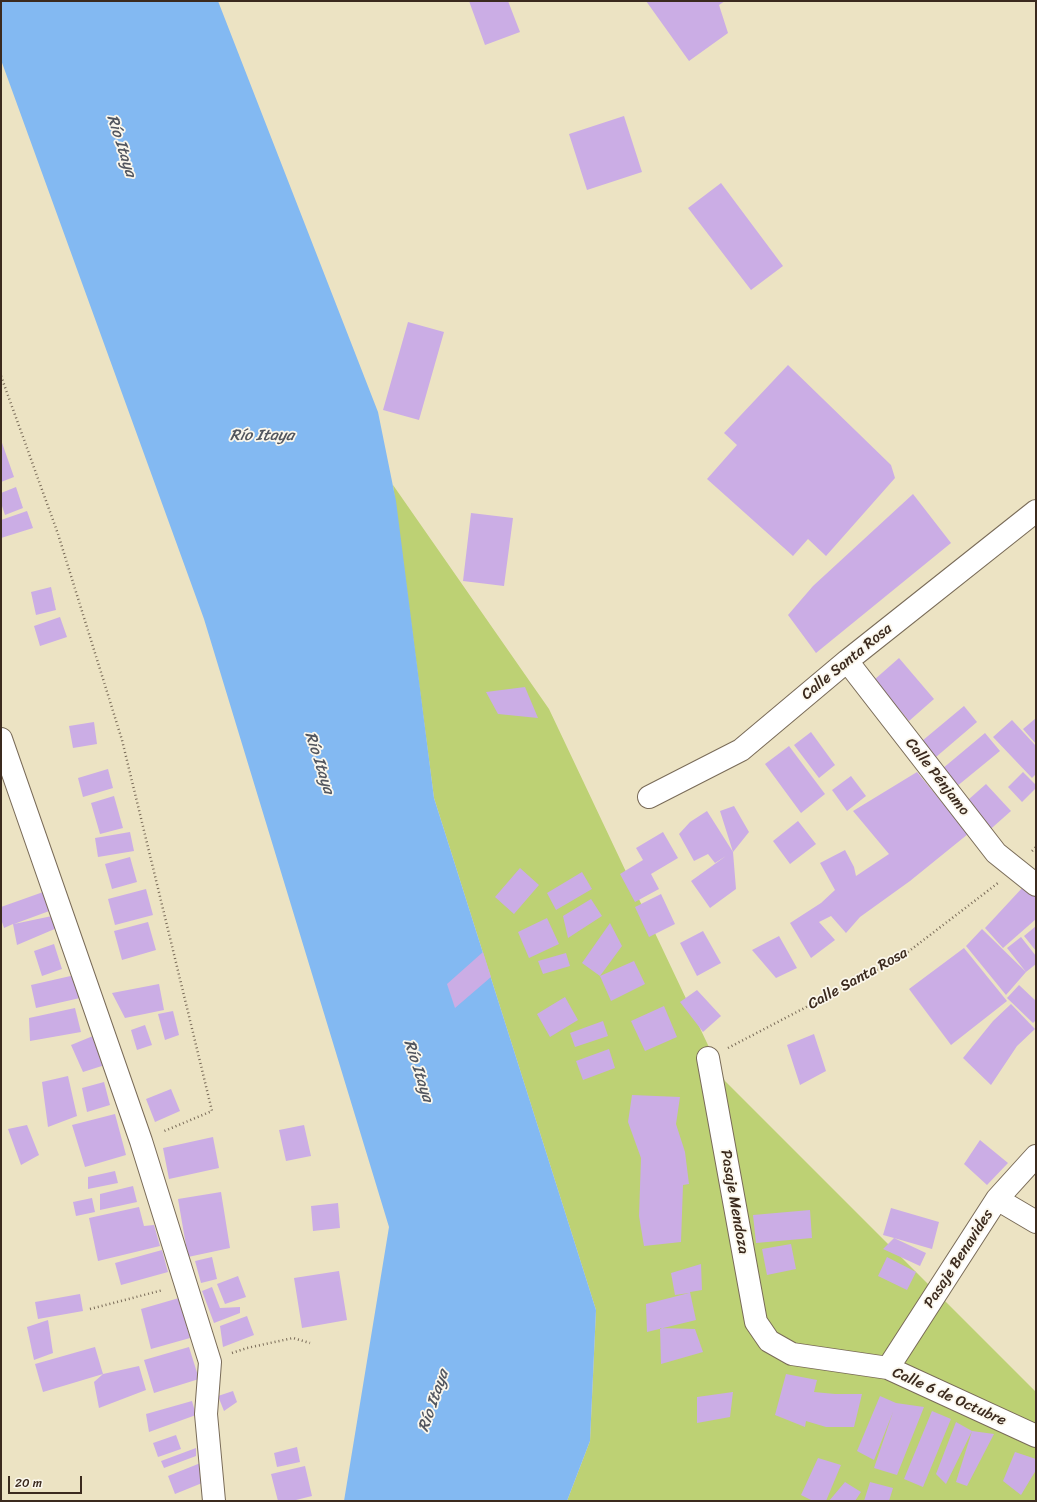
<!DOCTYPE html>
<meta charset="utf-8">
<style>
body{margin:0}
#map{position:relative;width:1037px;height:1502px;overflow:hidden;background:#ece3c3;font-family:Sriracha,sans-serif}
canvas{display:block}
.frame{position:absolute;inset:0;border:2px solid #3b2a1e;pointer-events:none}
.scale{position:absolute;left:8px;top:1476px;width:74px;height:18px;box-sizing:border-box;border:2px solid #3b2a1e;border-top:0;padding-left:5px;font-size:12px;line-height:14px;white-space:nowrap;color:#3b2a1e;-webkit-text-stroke:3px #fbf7ec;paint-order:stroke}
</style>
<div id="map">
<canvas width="1037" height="1502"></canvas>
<div class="frame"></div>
<div class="scale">20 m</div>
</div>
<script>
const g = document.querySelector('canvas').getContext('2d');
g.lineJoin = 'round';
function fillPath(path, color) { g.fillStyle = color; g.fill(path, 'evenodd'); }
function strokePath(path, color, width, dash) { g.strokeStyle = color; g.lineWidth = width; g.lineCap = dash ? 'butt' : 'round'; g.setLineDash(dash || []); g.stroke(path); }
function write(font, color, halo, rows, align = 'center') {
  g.font = font + ' Sriracha,sans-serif'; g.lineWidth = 3.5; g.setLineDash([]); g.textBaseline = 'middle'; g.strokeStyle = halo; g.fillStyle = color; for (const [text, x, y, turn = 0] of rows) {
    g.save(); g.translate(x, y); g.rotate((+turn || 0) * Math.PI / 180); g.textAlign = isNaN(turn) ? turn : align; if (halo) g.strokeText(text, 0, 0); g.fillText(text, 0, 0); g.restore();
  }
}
fillPath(new Path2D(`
 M393 485 549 709 725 1081 1036 1392V1501H567L590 1441 596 1310 434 798Z`), '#bdd174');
fillPath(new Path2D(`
 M1 1H218L378 412 396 501 434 798 596 1310 590 1441 567 1501H344L389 1227 204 619 1 60Z`), '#83b9f2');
fillPath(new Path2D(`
 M469 1H508L520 32 485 45Z
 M646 1H725L719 5 728 33 689 61Z
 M624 116 642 172 587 190 569 134Z
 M721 183 783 266 751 290 688 208Z
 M408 322 444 332 419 420 383 410Z
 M788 365 891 465 895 478 826 556 808 539 793 556 707 479 737 445 724 433Z
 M1 440 14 477 1 482Z
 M16 487 23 508 5 515 1 503V493Z
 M913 494 951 543 816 653 788 615 813 586Z
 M27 511 33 528 1 538V520Z
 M471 513 513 518 504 586 463 581Z
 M51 587 56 610 36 615 31 592Z
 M60 617 67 637 40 646 34 626Z
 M899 658 934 699 909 721 874 680Z
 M525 687 538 718 498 714 486 692Z
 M964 706 977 722 936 757 922 741Z
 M1036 718V744L1023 729Z
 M1012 720 1036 746V774L1032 778 993 737Z
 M94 722 97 744 73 748 69 726Z
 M811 732 835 765 819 778 794 745Z
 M985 733 1000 751 956 787 942 769Z
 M789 746 825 794 801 813 765 764Z
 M108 769 113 788 83 797 78 778Z
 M917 772 968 834 910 881 860 917 846 933 831 916 819 922 835 940 811 958 790 923 821 903 835 890 820 863 845 850 854 867 856 876 889 854 853 811Z
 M1023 772 1036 785V788L1022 802 1008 787Z
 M851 776 866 796 847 811 832 790Z
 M986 784 1011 811 985 834 968 800Z
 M114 796 123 828 100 834 91 803Z
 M734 806 749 832 733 852 720 811Z
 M707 811 733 852 736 889 710 908 691 881 726 856 715 863 708 854 694 861 679 834 690 822Z
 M798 821 816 844 790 864 773 841Z
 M130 832 134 851 98 857 95 838Z
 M663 832 678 858 651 874 659 889 635 902 620 874 643 860 636 848Z
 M130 857 137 882 112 889 105 864Z
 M520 868 539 885 514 914 495 897Z
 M582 872 592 889 556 910 547 893Z
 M1023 887 1036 897V919L1003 948 985 928Z
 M146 889 153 915 115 925 108 899Z
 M46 891 52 910 14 924 52 916 57 928 17 945 13 924 4 928 1 919V907Z
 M661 894 675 924 649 937 635 907Z
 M591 899 602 916 568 938 563 916Z
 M547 918 559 944 529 958 518 932Z
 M148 922 156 950 122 960 114 931Z
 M610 923 622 946 600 976 582 963Z
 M1036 926V951L1024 936Z
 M982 929 1026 972 1006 995 966 946Z
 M703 931 721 963 697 976 680 943Z
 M779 936 797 968 776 978 752 950Z
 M1021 937 1036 956V964L1026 972 1007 948Z
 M54 944 62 969 42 976 34 951Z
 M964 948 1007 1001 951 1045 909 989Z
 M483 952 491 977 455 1008 447 984Z
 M566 953 570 966 543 974 538 961Z
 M634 961 645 984 611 1001 600 976Z
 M75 975 80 998 36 1008 31 985Z
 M159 984 164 1010 125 1018 112 993Z
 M1019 985 1036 1001V1020L1033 1023 1007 998Z
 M697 990 721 1016 703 1032 680 1002Z
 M565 997 578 1020 550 1037 537 1014Z
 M1011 1004 1035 1029 1017 1046 991 1085 963 1058 993 1021Z
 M664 1006 677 1037 645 1051 631 1021Z
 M75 1008 81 1032 30 1041 29 1018Z
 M173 1011 179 1035 165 1040 158 1014Z
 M603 1021 608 1036 575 1047 570 1033Z
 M145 1025 152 1045 137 1050 131 1030Z
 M814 1034 826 1071 800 1085 787 1045Z
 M93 1036 105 1065 83 1072 71 1045Z
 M609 1049 615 1068 583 1080 576 1061Z
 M68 1076 77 1116 48 1127 42 1082Z
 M104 1082 110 1105 87 1112 82 1088Z
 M171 1089 180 1111 155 1122 146 1099Z
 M632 1095 680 1097 676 1124 685 1152 689 1184 683 1185 681 1242 644 1246 639 1216 641 1158 628 1122Z
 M115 1114 126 1155 85 1167 72 1125Z
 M27 1125 39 1155 21 1165 8 1129Z
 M304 1125 311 1156 286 1161 279 1130Z
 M213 1137 219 1168 169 1179 163 1148Z
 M980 1140 1008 1163 987 1185 964 1164Z
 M115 1171 118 1183 88 1189V1177Z
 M133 1186 137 1202 100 1210V1194Z
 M221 1192 230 1248 188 1257 178 1199Z
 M92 1198 95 1212 76 1216 73 1202Z
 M338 1203 340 1228 313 1231 311 1206Z
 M139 1207 144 1226 154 1225 160 1246 98 1261 89 1218Z
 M891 1208 939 1222 932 1249 894 1238 926 1253 920 1266 883 1249 894 1238 883 1235Z
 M810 1210 812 1238 756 1243 753 1215Z
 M791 1244 796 1269 767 1275 762 1249Z
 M162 1250 168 1272 121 1285 115 1263Z
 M212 1257 217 1279 201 1283 195 1261Z
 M887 1257 916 1272 907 1290 878 1276Z
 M701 1264 702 1290 690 1292 696 1320 647 1332 646 1304 689 1293 675 1295 671 1273Z
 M339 1271 347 1320 302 1328 294 1278Z
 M238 1276 246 1297 225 1304 217 1284Z
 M212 1287 220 1308 240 1307V1313L214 1323 202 1291Z
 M80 1294 83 1311 38 1319 35 1302Z
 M179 1298 190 1338 151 1349 141 1309Z
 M247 1316 254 1335 223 1347 220 1326Z
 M48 1320 53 1353 34 1360 27 1327Z
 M660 1328 695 1329 703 1352 661 1364Z
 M95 1347 103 1374 139 1366 146 1390 99 1408 94 1382 103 1374 43 1392 35 1364Z
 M189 1347 199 1379 154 1393 144 1360Z
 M786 1374 817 1380 814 1392 835 1394H862L854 1427H826L806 1421 805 1427 775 1415Z
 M233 1391 237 1402 224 1411 218 1396Z
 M733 1392 730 1417 697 1423V1397Z
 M880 1396 896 1403 924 1407 897 1475 874 1468 893 1412 874 1460 857 1451Z
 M192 1401 196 1415 149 1432 146 1414Z
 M932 1411 951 1419 923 1487 904 1479Z
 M956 1422 972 1431 946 1484 936 1474Z
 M972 1431 994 1434 967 1486 956 1482Z
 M176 1435 181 1449 158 1457 153 1443Z
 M297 1447 300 1462 277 1467 274 1453Z
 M196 1448V1456L164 1468 161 1461Z
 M1015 1452 1036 1459V1470L1021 1495 1003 1481Z
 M818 1458 841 1465 826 1501H813L801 1495Z
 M203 1462 207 1481 175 1494 168 1476Z
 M305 1466 312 1496 292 1501H278L271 1474Z
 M845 1482 861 1492 855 1501H829Z
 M870 1482 893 1488 889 1501H864Z`), '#cbade5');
const minor = new Path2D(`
 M847 661 996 853 1036 885
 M1 739 141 1141 210 1362 206 1414 214 1501
 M649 797 741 750 847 661 1036 511
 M708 1058 756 1322 769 1341 792 1354 888 1368 1036 1436
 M997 1199 1036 1222
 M888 1368 997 1199 1036 1156`);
strokePath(minor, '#796b58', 24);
strokePath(new Path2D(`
 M1 376 58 534 122 740 212 1111 162 1132
 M1032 851 1036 847
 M728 1048 900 958 998 883
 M90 1309 163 1290
 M232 1353 247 1348 293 1338 310 1343`), '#796b58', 2.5, [1, 3]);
strokePath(minor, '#fff', 22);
write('15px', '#3b2a1e', '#fbf7ec', [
 ["Calle Santa Rosa",847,662,-39],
 ["Calle Pénjamo",937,777,52],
 ["Calle Santa Rosa",858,979,-29],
 ["Pasaje Mendoza",734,1202,80],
 ["Pasaje Benavides",959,1259,-57],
 ["Calle 6 de Octubre",949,1397,24]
]);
write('italic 16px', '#51555e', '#fbf7ec', [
 ["Río Itaya",121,146,72],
 ["Río Itaya",262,436],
 ["Río Itaya",319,763,72],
 ["Río Itaya",418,1071,72],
 ["Río Itaya",434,1401,-71]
]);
</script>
